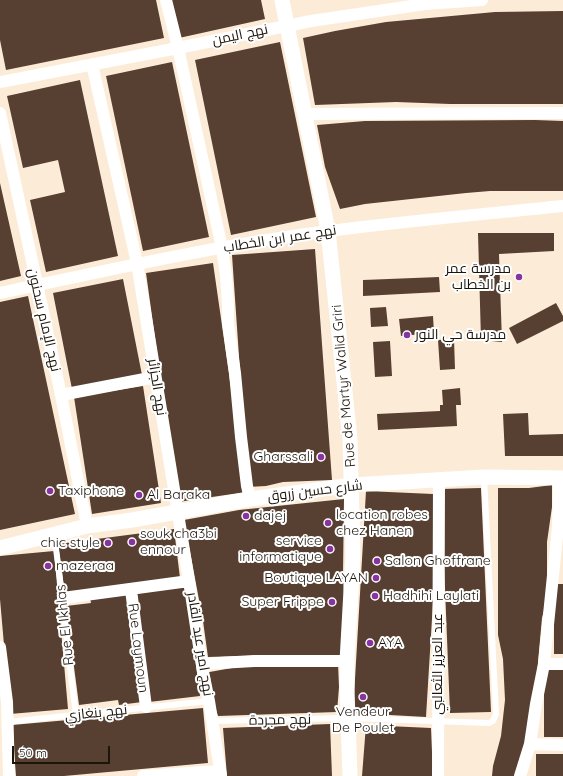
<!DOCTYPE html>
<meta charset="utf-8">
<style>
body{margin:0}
#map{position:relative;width:563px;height:776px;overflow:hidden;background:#fcecd7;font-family:Quicksand,sans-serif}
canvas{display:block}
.scale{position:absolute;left:12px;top:746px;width:98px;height:18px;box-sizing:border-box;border:2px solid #1c150c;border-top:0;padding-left:5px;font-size:12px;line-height:14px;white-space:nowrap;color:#1c150c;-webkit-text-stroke:3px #fff;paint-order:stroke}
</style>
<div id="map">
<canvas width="563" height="776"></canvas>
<div class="scale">50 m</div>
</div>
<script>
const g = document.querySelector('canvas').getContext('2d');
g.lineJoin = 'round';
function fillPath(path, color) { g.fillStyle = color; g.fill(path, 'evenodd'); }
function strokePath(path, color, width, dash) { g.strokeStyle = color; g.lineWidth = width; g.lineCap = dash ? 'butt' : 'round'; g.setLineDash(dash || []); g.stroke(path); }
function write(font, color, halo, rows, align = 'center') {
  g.font = font + ' Quicksand,Cairo,sans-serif'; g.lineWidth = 4; g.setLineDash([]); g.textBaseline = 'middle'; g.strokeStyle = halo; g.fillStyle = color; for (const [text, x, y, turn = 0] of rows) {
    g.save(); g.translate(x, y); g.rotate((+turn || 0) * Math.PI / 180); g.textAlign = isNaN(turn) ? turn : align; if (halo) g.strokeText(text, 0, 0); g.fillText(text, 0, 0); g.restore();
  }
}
fillPath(new Path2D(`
 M0 0H156L164 38 6 70 0 40Z
 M171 0H261L265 19 179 38Z
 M563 11V104H450L396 102 315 105 303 38 335 31 386 22 495 12Z
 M280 42 316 217 231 235 195 60Z
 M172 62 209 237 143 251 106 76Z
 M80 80 118 256 46 272 30 200 65 192 58 160 23 168 7 96Z
 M535 120 563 121V191H490L466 193 365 204 340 209 325 167 317 125 365 121Z
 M0 183 21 276 0 281Z
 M478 233H554V251L499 254 502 342 481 340Z
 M315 249 332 480 283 482 266 486 248 487 232 255Z
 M213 263 246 492 178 502 146 273Z
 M439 277 440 292 363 296V280Z
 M123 279 142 375 72 389 53 293Z
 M28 296 75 514 0 530V302Z
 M556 303 563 316V321L517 344 509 328Z
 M386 307 388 326 371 327 370 308Z
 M433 316 434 333 401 336 399 319Z
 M454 339 455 369 440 370 438 340Z
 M390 341 392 376 375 377 373 342Z
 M143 386 161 503 92 514 74 397Z
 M460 388 461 405H456L457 426 378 430 377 414 440 411V405H443L442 390Z
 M528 413 529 435 563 434V456H505L503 414Z
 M552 485V507L547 542V599L542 618 538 662 537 703 517 776H492L493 766 501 736 505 700 503 659 498 635V488H529Z
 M481 488 491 712 450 713 441 489Z
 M366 491 433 494 438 520 426 717 353 713Z
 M344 499 343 575 345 617 341 658 240 656 208 657 203 621 184 520 239 510Z
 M174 529 180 578 65 594 58 544Z
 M54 551 68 709 10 714 0 599V556Z
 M554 584H563V654H554Z
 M186 586 200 696 149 702 135 592Z
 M128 593 142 702 119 705 118 700 79 705 66 606 91 603 90 598Z
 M338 663 339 687 337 712 218 716 204 673 254 664Z
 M544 666H563V737H544Z
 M203 708 208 763 64 776H16L12 725Z
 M330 724 332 776H227L223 728Z
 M366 725 431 728 433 776H362Z
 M536 754H563V776H536Z`), '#573f31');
strokePath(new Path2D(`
 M54 535C63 595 68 655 76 715
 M212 721 348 718 489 723 493 721 496 714 484 477
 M7 722 209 701`), '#fff', 6);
strokePath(new Path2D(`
 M166 0 178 48 222 248 226 276 228 305V323L235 373 241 437 247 486 250 499
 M92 64 137 263 189 581 203 672 209 701 221 776
 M0 82 178 48 311 21 425 4 482 0
 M0 113 61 395 87 526
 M306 114 563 113
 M0 293C109 270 218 245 329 231 407 221 485 214 563 206
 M61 395 155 377
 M559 478 558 526 544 664 536 704 530 744 563 745
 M131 590 146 707
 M63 598 189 581
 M0 647 7 702 9 776
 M202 664 254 661H347
 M544 664H563
 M143 776 220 771
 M438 776 439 480
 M520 776 530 744`), '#fff', 12);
strokePath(new Path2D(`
 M282 0 328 231 350 439 353 555 347 661V690L350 776
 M0 548 87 526 132 520 250 499 352 485 484 477 563 478`), '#fff', 15);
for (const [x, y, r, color] of [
 [519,277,4,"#8933a1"],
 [407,335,4,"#8933a1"],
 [321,457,4,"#8933a1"],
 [50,491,4,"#8933a1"],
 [139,495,4,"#8933a1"],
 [246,516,4,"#8933a1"],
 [328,523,4,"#8933a1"],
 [132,542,4,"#8933a1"],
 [108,543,4,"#8933a1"],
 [330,549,4,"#8933a1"],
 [377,561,4,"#8933a1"],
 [48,566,4,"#8933a1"],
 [376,578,4,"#8933a1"],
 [375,596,4,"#8933a1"],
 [332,602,4,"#8933a1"],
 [370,643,4,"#8933a1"],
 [363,697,4,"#8933a1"]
]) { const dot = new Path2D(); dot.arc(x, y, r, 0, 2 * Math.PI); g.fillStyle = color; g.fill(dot); strokePath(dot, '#fff', 1.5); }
write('14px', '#1c150c', '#fff', [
 ["نهج اليمن",240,35,-12],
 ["نهج عمر ابن الخطاب",280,239,-9],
 ["نهج الإمام سحنون",44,320,77],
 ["Rue de Martyr Walid Griri",344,386,-95],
 ["نهج الجزائر",157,387,81],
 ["شارع حسين زروق",315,491,-7],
 ["Rue El Ikhlas",65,625,-96],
 ["نهج امير عبد القادر",200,644,81],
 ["Rue Laymoun",138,648,83],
 ["عبد العزيز الثعالبي",438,664,-90],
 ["نهج بنغازي",96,713,-6],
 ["نهج مجردة",280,720,-1]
]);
write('14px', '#1c150c', '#fff', [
 ["مدرسة عمر",511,269,"right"],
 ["بن الخطاب",511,285,"right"],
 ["مدرسة حي النور",415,335],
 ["Gharssali",313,457,"right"],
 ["Taxiphone",58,491],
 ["Al Baraka",147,495],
 ["location robes",336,515],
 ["chez Hanen",336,531],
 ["dajej",254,516],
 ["souk cha3bi",140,534],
 ["ennour",140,550],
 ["service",322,541,"right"],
 ["informatique",322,557,"right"],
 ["chic style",100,543,"right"],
 ["Salon Ghoffrane",385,561],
 ["mazeraa",56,566],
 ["Boutique LAYAN",368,578,"right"],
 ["Hadhihi Laylati",383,596],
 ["Super Frippe",324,602,"right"],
 ["AYA",378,643],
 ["Vendeur",363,712,"center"],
 ["De Poulet",363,728,"center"]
], 'left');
</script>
